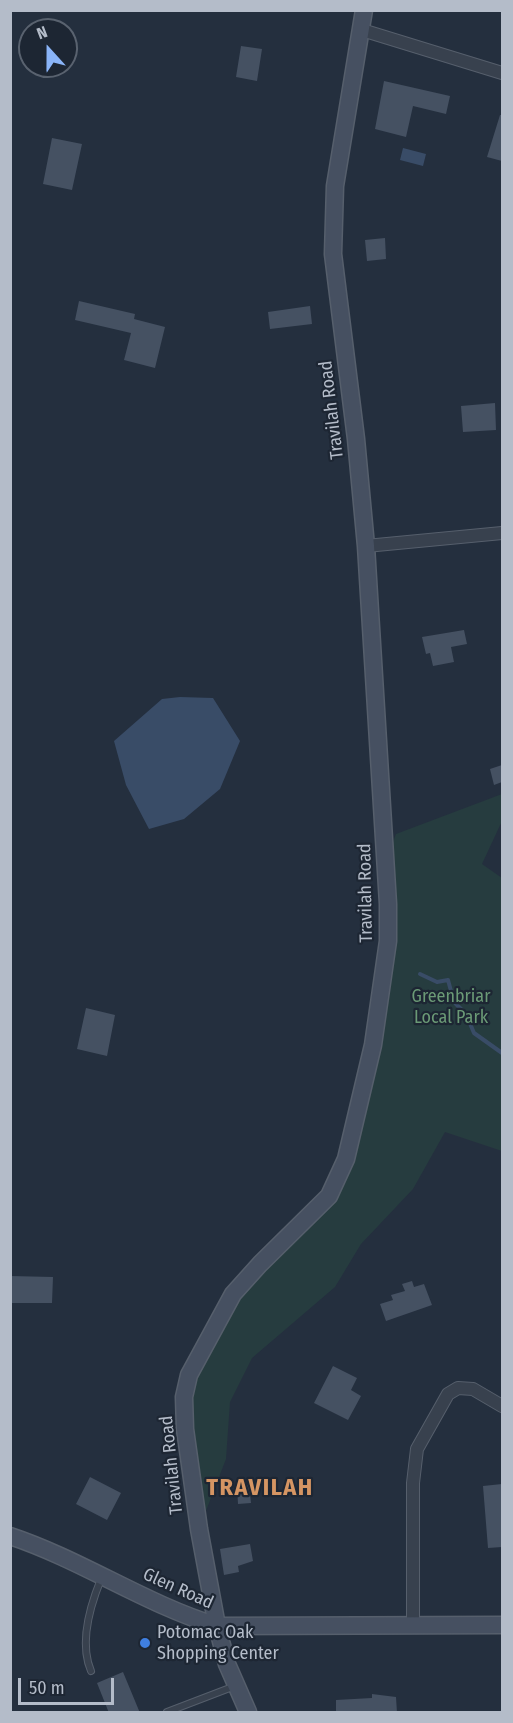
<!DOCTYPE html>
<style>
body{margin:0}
#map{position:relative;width:513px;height:1723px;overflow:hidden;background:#242f3e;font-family:"Fira Sans Condensed",sans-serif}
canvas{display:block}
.frame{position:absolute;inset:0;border:12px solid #b4bcc9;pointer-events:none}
.north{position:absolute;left:18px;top:18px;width:60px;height:60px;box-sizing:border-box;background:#1d2633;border:2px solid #59626f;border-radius:50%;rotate:339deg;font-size:16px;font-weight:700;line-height:24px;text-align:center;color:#b4bcc9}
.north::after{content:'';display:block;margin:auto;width:21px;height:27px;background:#8ab4f8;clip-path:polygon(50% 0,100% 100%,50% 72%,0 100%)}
.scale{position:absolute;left:18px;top:1678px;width:96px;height:27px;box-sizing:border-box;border:3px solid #b4bcc9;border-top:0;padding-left:8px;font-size:18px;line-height:21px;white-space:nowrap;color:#b4bcc9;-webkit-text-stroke:4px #1d2633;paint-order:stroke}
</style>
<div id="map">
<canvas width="513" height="1723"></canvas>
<div class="frame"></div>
<div class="north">N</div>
<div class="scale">50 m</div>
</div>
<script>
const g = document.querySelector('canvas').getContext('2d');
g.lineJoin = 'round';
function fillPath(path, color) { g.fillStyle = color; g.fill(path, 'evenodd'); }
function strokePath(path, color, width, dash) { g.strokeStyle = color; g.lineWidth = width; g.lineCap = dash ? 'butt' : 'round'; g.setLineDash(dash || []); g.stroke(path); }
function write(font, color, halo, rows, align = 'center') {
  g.font = font + ' "Fira Sans Condensed",sans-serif'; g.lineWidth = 4.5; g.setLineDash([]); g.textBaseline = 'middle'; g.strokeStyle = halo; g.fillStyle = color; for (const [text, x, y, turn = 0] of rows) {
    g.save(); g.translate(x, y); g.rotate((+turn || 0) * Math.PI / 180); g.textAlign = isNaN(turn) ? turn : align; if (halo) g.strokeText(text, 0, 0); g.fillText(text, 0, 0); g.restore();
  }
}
fillPath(new Path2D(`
 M502 794V821L482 864 502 878V1151L445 1132 413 1189 361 1244 335 1287 252 1358 230 1402 226 1459 199 1529 184 1397 233 1294 329 1196 373 1045 386 861 396 834Z`), '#263c3f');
fillPath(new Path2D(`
 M403 148 426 154 423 166 400 160Z
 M180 697 213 698 240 741 220 789 184 819 149 829 126 785 114 741 162 699Z`), '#394c67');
strokePath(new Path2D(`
 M420 974 437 982 448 980 454 1002 466 1014 474 1033 502 1053`), '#394c67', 4);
fillPath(new Path2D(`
 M241 46 262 49 257 81 236 77Z
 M384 81 450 96 446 114 413 106 406 137 375 129Z
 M500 115H502V161L487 157Z
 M52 138 82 144 72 190 43 184Z
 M385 238 386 259 367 261 365 240Z
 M79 301 135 314 134 319 165 327 155 368 124 360 131 333 75 320Z
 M310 306 312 324 270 329 268 312Z
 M495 403 496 430 463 432 461 406Z
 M464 630 467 644 451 647 454 662 433 666 430 653 426 654 422 637Z
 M502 765V782L494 785 490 769Z
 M86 1008 115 1015 107 1056 77 1049Z
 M10 1276 53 1277 52 1303H10Z
 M412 1281 414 1287 424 1284 432 1305 386 1321 380 1304 393 1300 391 1295 405 1291 402 1284Z
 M333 1366 357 1378 351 1390 361 1396 348 1420 314 1403Z
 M90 1477 121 1493 107 1520 76 1504Z
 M502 1484V1547L488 1548 483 1486Z
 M249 1485 251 1503 238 1504 237 1486Z
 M250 1544 253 1561 238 1566 239 1572 224 1575 220 1549Z
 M123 1672 140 1713H109L97 1683Z
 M372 1694 396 1697 397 1713H336V1700L372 1698Z`), '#455162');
const lane = new Path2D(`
 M91 1671C79 1643 90 1606 101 1579
 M167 1712 235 1686`);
const street = new Path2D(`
 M362 30 502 73
 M366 546 502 533
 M413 1626V1483L417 1449 448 1394 458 1388 473 1389 502 1406`);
const secondary = new Path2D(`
 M10 1536C82 1560 145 1604 217 1626L502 1625
 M248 1712 227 1664 217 1626 199 1529 185 1429 184 1397 189 1375 233 1294 260 1264 329 1196 346 1159 373 1045 388 941V904L366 546 356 439 333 254 335 186 364 10`);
strokePath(lane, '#565f6c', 8);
strokePath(street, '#565f6c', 14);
strokePath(secondary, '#565f6c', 19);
strokePath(lane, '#38414e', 6);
strokePath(street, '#38414e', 12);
strokePath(secondary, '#465061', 16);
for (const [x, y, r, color] of [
 [145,1643,6,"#3f7fe0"]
]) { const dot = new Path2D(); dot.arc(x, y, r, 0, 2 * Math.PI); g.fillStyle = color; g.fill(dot); strokePath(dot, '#1d2633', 2); }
write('18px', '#b4bcc9', '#1d2633', [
 ["Travilah Road",332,410,-97],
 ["Travilah Road",366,893,-91],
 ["Travilah Road",172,1465,-96],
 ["Glen Road",178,1589,24]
]);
write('18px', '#6b9a76', '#1d2633', [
 ["Greenbriar",451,997],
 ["Local Park",451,1018]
]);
write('18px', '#b4bcc9', '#1d2633', [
 ["Potomac Oak",157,1633],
 ["Shopping Center",157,1654]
], 'left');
g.letterSpacing = '1.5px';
write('bold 24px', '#d59563', '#1d2633', [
 ["TRAVILAH",260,1488]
]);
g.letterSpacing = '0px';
</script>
